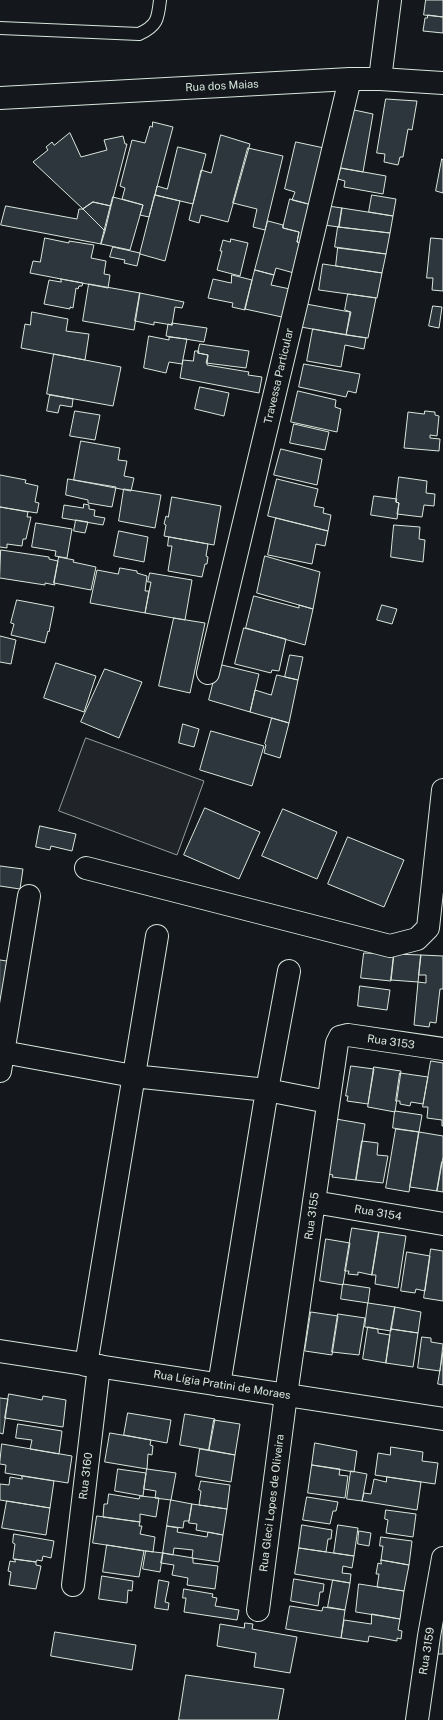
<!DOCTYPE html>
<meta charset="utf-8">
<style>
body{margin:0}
canvas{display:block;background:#14181c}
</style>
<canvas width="443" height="1720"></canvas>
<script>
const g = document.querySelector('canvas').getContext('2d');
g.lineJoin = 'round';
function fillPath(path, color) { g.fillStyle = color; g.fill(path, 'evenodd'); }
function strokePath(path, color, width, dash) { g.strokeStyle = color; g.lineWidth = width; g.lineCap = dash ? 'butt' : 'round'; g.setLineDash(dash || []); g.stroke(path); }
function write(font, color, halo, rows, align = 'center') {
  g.font = font + ' "Public Sans",sans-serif'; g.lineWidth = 3; g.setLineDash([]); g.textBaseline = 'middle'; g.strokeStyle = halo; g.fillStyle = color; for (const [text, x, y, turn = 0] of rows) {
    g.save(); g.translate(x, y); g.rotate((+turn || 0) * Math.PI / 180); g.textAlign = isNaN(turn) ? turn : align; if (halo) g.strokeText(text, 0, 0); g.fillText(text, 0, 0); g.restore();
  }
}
const green = new Path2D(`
 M86 738 204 781 177 855 59 811Z`);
fillPath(green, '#202428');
strokePath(green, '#939e99', 1);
const building = new Path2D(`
 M426 0H443V17L424 15Z
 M428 15 443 17V33L423 31 425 18H427Z
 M386 99 417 101 412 130 408 129 403 157H400L398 165 384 162 385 154 377 153Z
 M354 110 373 114 363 172 340 168Z
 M153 122 173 127 149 217 140 215 143 205 122 199 125 188 120 186 132 140 145 143 150 126 152 127Z
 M70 133 81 157 107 150 104 140 123 136 125 144H127L111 206 93 202 83 209 33 162 48 150 46 147 52 142 54 145Z
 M221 135 250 144 228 222 201 215 199 223 189 220 201 170 211 173Z
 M296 142 324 148 312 205 292 200 295 192 285 189Z
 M178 147 206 154 193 204 155 195 157 186 167 189Z
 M248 148 283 156 265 230 253 227 257 209 233 203Z
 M442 159 443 160V193L436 191Z
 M341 168 386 176 383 194 344 187 345 181 338 179Z
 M155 195 180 201 165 261 140 254Z
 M372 195 396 199 393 216 369 212Z
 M113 197 143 205 130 250 101 244Z
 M290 199 312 205 301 243 297 242 299 232 283 228Z
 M93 202 111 206 105 231 83 209Z
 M6 206 77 219 79 209H83L105 231 101 244 1 225Z
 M328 206 342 208 339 227 324 225Z
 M342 208 393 216 390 233 339 227Z
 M268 221 283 225V228L299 232 297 242 301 243 294 273 276 268 274 275 255 270Z
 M338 227 390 233 386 254 335 247Z
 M45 238 69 243V241L94 245 91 258 106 261 104 274 110 275 108 288 30 273 33 261 40 262Z
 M431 238 443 239V291L432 290 433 278H427Z
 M231 239 248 243 240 276 217 270 222 251H220L223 240 230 242Z
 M113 247 140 253 137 266 124 263 125 260 110 257Z
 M338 248 386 254 382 273 336 266Z
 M323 264 382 273 377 298 319 290Z
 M255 270 274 275 271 285 290 289 282 317 245 309Z
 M232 275 252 280 245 310 232 307 233 303 208 298 213 279 231 283Z
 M61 279 83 283 82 286H79L78 289 76 288 73 308 70 307V309L44 304 49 280 61 282Z
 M89 284 140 293 134 330 83 321Z
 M140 293 184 302 182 308 175 307 172 325 154 322V325L135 321Z
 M348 294 376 298 368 338 346 335 351 312 345 310Z
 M306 304 350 312 346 335 301 327Z
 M433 306 442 307 439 328 429 326Z
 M32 312 68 319 66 331 89 334 85 360 21 348 25 324 30 325Z
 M172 323 207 328 204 342 166 336 168 324 172 325Z
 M313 329 366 338 364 349 345 345 341 367 307 361Z
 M149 336 169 340V337L187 339 182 364 169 362 166 373 144 368Z
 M200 344 249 351 246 368 206 363 208 355 198 353Z
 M195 351H199L198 353 208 355 207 365 249 372 248 375 262 377 259 393 180 378 183 360 193 361Z
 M54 354 121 367 113 406 47 394Z
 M304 364 360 374 356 393 348 391 346 397 299 387Z
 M200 387 229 393 224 416 195 409Z
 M298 391 336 400 335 407 341 409 337 432 291 422Z
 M50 395 73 399 72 407 60 405 58 413 47 411Z
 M75 411 100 415 95 440 70 436Z
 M425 411 435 412V415L439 416 437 436 430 435V438L440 439 439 451 404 448 408 412 424 414Z
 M294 424 329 432 325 450 290 443Z
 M81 441 120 448 118 460 127 461 124 476 134 478 131 491 74 480Z
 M281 449 322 459 317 485 274 475Z
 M0 475 26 480 25 483 38 486 35 502 39 503 37 513 0 507Z
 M399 477 427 481 426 493 435 494 434 506 424 505 422 517 397 514 399 503 396 502Z
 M68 479 116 487 112 507 88 503V500L66 495Z
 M277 479 318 489 314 506 324 508 323 513 331 515 328 531 268 516Z
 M124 489 161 495 155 528 119 521Z
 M374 496 397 499 396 502 399 503 397 519 371 515Z
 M172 497 221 506 214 545 164 536 166 525 164 524 166 516 168 517Z
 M84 504 89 505V509L95 510 94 516 105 518 103 525 62 518 64 505 83 508Z
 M0 507 28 512 27 517H31L26 539H23L22 546 7 544V548L0 547Z
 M276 518 328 531 325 546 316 544 312 564 268 555Z
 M76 520 88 522 85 533 74 531Z
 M36 523 72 529 67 558 55 556 56 551 32 547Z
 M394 525 420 527 419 539 425 540 423 562 391 557Z
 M119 531 148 537 144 562 114 556Z
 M169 537 208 544 206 556 208 557 207 564H205L202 577 168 571 172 546H168Z
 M1 550 49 557V559L58 561 54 583 55 585 45 583V585L0 578Z
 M265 556 320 572 313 609 257 593Z
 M59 557 74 560 73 562 96 567 91 590 54 583Z
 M120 568 137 571V573L147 576 145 591H149L145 613 90 603 97 570 118 574Z
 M150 573 192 580 185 620 145 613 151 582H148Z
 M254 596 299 608V605L313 609 305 645 246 628Z
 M17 600 54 607 49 632 48 631 45 643 11 635 14 624 11 623Z
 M382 605 397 609 392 624 377 620Z
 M174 618 205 623 190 693 159 686Z
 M244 628 286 639 279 671 272 670 271 673 235 664Z
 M0 636 16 640 11 664 0 662Z
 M290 655 303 657 298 680 285 677Z
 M56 663 96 676 84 712 44 698Z
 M218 664 259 674 250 712 209 700Z
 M105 669 142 682 119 738 81 722Z
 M277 675 298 680 289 723 250 712 255 690 271 695Z
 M272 718 289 723 280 758 264 753 266 745 265 744Z
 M183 724 199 729 194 747 179 743Z
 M211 731 264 746 252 786 200 770Z
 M205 808 260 832 239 879 184 855Z
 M283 809 337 832 317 879 262 856Z
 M40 826 76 834 72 851 51 846 50 850 36 847Z
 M348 837 404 860 384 907 328 884Z
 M0 866 23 869 20 889 0 886Z
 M364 953 394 954 391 981 361 978Z
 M394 954 421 955 418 982 391 980Z
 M421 955 443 956V989H440L436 1023 430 1022 429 1027 414 1025 418 982 426 983V975H419Z
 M0 960 7 961 1 1000H0Z
 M360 986 390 990 387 1010 358 1006Z
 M431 1061 443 1063V1126H442V1120L427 1118 428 1107H423Z
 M351 1066 374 1069 368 1104 347 1101 348 1096H346Z
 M374 1067 401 1071 395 1112 368 1107Z
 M400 1073 428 1077 423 1104 411 1102 410 1106 400 1104V1101H396Z
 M395 1111 422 1115 419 1132 393 1128Z
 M336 1119 365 1124 356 1180 332 1177 333 1175 328 1174Z
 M396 1129 419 1132 409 1192 386 1188Z
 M419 1132 443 1136V1157L437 1191 410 1187Z
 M362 1141 378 1143 377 1155 388 1156 383 1183 356 1180Z
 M442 1162H443V1192L437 1191Z
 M352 1228 379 1232 372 1275 358 1272V1275L348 1274 349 1271H345Z
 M379 1232 406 1236 398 1288 375 1284 376 1275H372Z
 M326 1239 350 1243 343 1285 320 1281Z
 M431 1249 443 1251V1301L424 1298Z
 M407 1252 430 1256 425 1291 416 1289 415 1293 401 1291Z
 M343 1284 370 1288 368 1303 341 1299Z
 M368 1303 395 1307 391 1331 365 1327Z
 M395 1307 421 1312 418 1333 391 1329Z
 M311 1312 338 1316 332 1355 305 1351Z
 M338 1314 365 1318 359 1355 332 1352Z
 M368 1327 378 1329V1333L390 1335 386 1363 363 1359Z
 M391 1329 418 1333 413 1367 386 1363Z
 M422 1337 431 1338V1342L443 1344 440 1371 418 1368Z
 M443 1352V1385L438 1384Z
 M9 1394 42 1400 43 1396 66 1400 63 1427 5 1418Z
 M0 1398 8 1399 3 1434 0 1433Z
 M128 1413 171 1420 167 1443 124 1435Z
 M185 1414 215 1419 209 1450 180 1445Z
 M214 1420 240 1424 235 1455 209 1450Z
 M18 1424 62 1431 59 1454 30 1449 32 1440 16 1438Z
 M110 1433 151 1440 150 1445 153 1446 152 1455 148 1454 147 1469 105 1462Z
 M315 1443 357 1451 354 1472 312 1465Z
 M2 1444 72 1456 68 1483 5 1473 6 1465 0 1464Z
 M391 1447 423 1452 422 1461 438 1463 435 1484 375 1475 378 1453 390 1455Z
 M200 1449 235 1455 231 1482 196 1476Z
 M312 1465 340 1469 339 1475 348 1476 345 1498 308 1493Z
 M118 1469 146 1473 143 1496 115 1491Z
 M147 1469 176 1473 171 1500 155 1498 156 1491 144 1489Z
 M351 1471 367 1474 362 1501 347 1499Z
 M22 1476 54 1481 50 1508 0 1500V1484L9 1485 10 1477 22 1479Z
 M387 1477 421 1482 417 1510 362 1501 364 1493 371 1494 374 1479 386 1482Z
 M201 1481 230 1485 227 1509 199 1505 201 1491 199 1490Z
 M109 1494 139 1499 140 1496 159 1498 156 1517 140 1514V1522L103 1517 104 1504H107Z
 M307 1497 338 1502 336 1511H333L330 1524 303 1520Z
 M171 1500 192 1504 189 1521H184L183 1528 167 1526Z
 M7 1501 50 1508 46 1535 2 1528Z
 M192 1504 227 1509 223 1535 196 1530 197 1524 189 1523Z
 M386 1510 416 1514 413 1537 386 1533 388 1520 385 1519Z
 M97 1516 140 1522 139 1526H142L140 1534 155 1537 153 1552 93 1543Z
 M302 1525 332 1530 331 1539H328L326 1552 299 1548Z
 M338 1525 358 1528 354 1556 334 1553Z
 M167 1526 178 1528 177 1532 207 1537 208 1532 223 1535 219 1562 192 1558 193 1550 174 1548 173 1555 163 1553Z
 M359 1531 371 1533 369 1546 358 1544Z
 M14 1534 54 1541 51 1558 43 1556 42 1561 37 1560 36 1562 13 1559 15 1544 13 1543Z
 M381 1537 412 1541 409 1565 381 1560 383 1546H380Z
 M107 1545 144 1551 139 1577 103 1572Z
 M299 1548 354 1556 352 1568 343 1566 342 1573 351 1574 350 1583 295 1574Z
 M146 1551 163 1553 160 1572 143 1569Z
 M163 1553 193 1558V1563L218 1566 215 1589 187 1585 188 1578 172 1575 174 1565 161 1563Z
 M15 1559 36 1562V1565L41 1566 36 1589 9 1585 11 1572 8 1571 10 1561 15 1562Z
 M381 1560 409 1565 404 1591 377 1587 379 1574H376L378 1563 381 1564Z
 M102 1576 133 1581 132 1591 128 1590 127 1603 99 1599Z
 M294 1579 324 1584 323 1592H320L318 1606 291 1601Z
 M159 1580 169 1582 165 1602 169 1603 168 1610 155 1608Z
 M333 1580 350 1583 345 1610 328 1607Z
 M359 1584 404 1591 400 1619 356 1612Z
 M184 1589 213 1594 212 1597 217 1598 215 1606 239 1610 237 1620 184 1612 186 1598H183Z
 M290 1606 322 1611 323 1607 345 1610 341 1638 286 1629Z
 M372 1614 400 1619 398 1630 402 1631 401 1639 397 1638V1641L369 1636 368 1642 341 1638 344 1620 371 1624Z
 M245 1623 253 1624 252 1629 297 1637 290 1673 254 1667 256 1653 217 1646 220 1624 244 1628Z
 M442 1626H443V1654H438Z
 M55 1632 136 1645 132 1670 51 1656Z
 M186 1675 284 1689 278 1720H179Z`);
fillPath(building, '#2c363c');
strokePath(building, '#d8e6dc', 1);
const lane = new Path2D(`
 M0 28 139 34C157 26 158 19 160 0`);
const street = new Path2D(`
 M380 79 390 0
 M208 673 350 79
 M86 868 390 946 417 939 428 928 443 790
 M3 1052 133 1076 267 1090 328 1102
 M0 1071 29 896
 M314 1202 443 1224
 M86 1365 157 936
 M219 1385 267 1090 289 971
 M73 1585 99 1366
 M258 1610 286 1395 337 1043 340 1037 348 1035 443 1049
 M417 1720 429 1636 443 1558`);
const secondary = new Path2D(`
 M0 98 350 79H380L443 83
 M0 1351 443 1419`);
strokePath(lane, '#d8e6dc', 14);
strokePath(street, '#d8e6dc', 24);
strokePath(secondary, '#d8e6dc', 24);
strokePath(lane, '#14181c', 12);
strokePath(street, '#14181c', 22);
strokePath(secondary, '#14181c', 22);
write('11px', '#d8e6dc', '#14181c', [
 ["Rua dos Maias",222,86,-3],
 ["Travessa Particular",279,376,-77],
 ["Rua 3153",391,1042,8],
 ["Rua 3154",378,1213,10],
 ["Rua 3155",312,1216,-82],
 ["Rua Lígia Pratini de Moraes",222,1385,9],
 ["Rua 3160",86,1476,-83],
 ["Rua Gleci Lopes de Oliveira",272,1503,-83],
 ["Rua 3159",427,1651,-81]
]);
</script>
